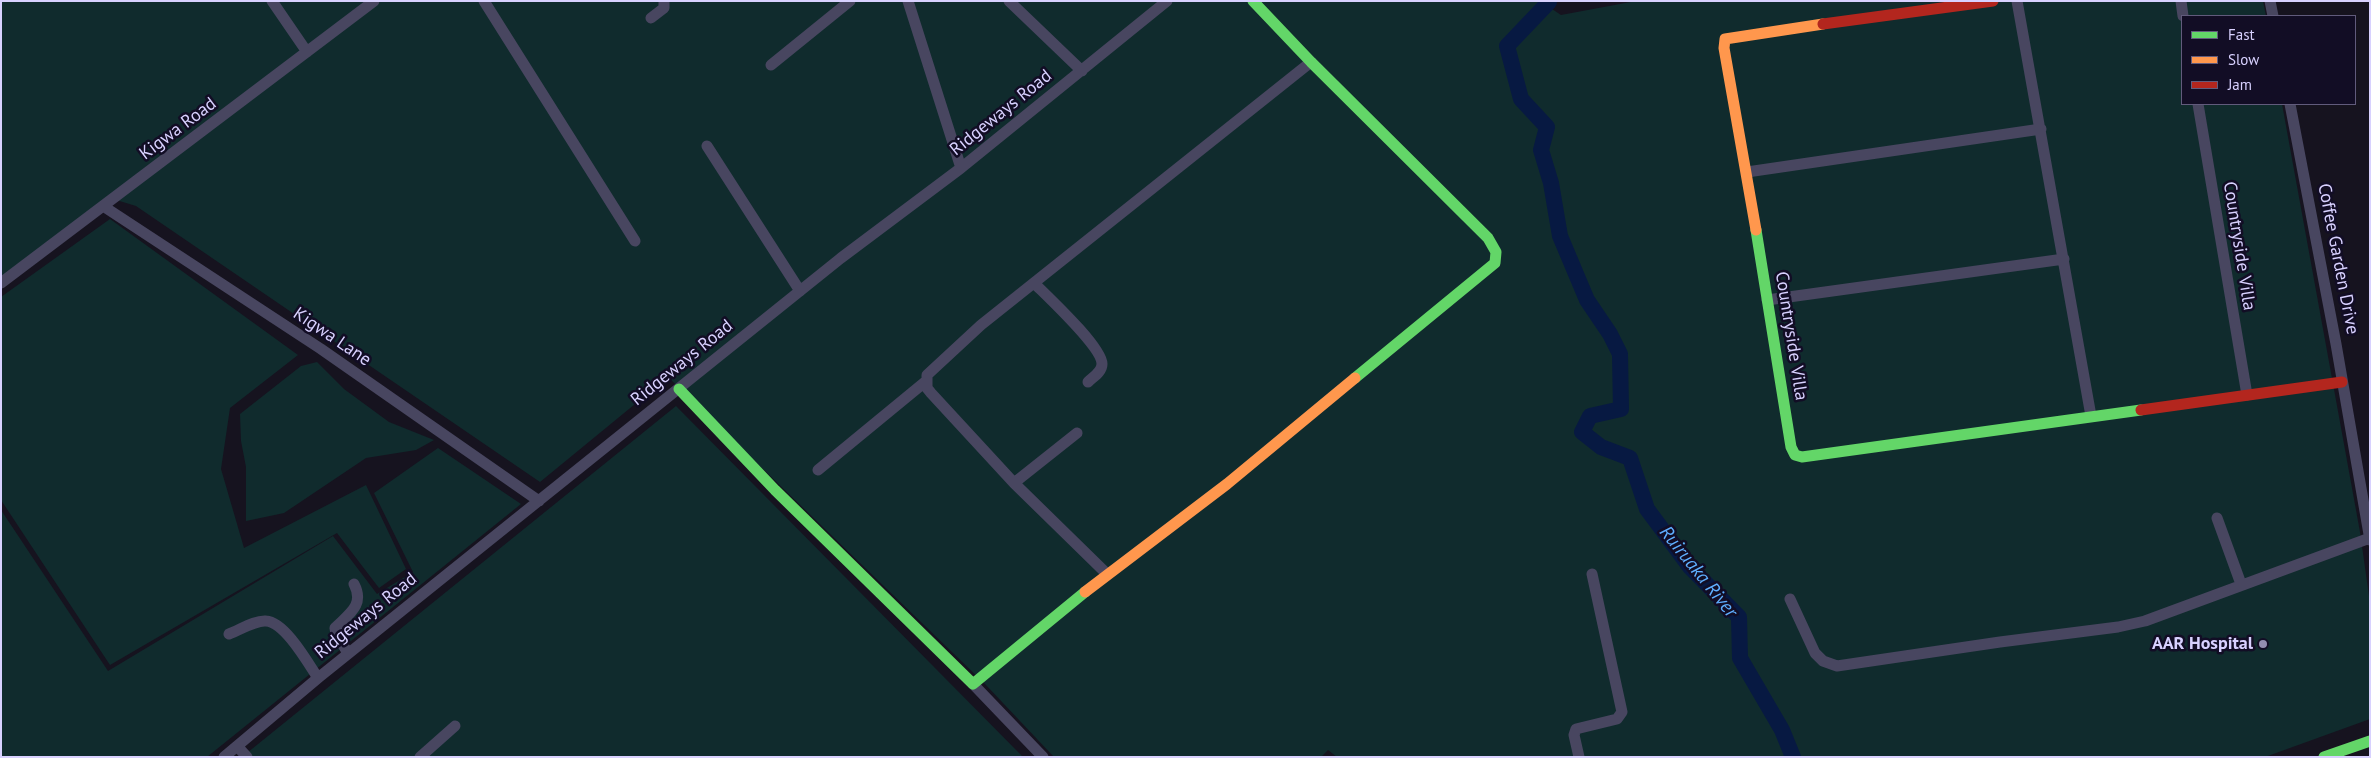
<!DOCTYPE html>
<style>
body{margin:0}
#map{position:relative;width:2371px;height:758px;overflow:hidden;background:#16131f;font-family:"PT Sans",sans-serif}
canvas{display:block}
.frame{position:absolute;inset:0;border:2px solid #d8d1ff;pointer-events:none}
.legend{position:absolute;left:2181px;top:15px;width:175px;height:90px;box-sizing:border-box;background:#120d25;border:1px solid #615b7c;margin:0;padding:6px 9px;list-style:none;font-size:15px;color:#d8d1ff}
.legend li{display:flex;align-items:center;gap:10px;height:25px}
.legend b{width:25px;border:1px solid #615b7c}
</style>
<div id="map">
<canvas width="2371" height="758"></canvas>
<div class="frame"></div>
<ul class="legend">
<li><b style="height:6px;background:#63d668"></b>Fast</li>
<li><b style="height:6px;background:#ff974d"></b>Slow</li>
<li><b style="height:6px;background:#b3261e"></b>Jam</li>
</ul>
</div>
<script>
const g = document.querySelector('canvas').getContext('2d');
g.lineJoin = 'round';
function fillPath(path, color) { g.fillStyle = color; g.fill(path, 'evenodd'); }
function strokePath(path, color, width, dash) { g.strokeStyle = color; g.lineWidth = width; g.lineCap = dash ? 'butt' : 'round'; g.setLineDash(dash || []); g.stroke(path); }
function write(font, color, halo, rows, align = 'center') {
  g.font = font + ' "PT Sans",sans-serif'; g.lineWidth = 5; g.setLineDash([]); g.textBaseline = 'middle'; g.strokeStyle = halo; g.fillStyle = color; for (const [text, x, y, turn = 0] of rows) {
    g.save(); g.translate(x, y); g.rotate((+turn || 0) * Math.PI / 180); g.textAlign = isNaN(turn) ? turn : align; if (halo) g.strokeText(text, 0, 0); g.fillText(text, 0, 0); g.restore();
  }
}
fillPath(new Path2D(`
 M1 1H1540L1561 15 1636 1H2263L2266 16H2182V104H2282L2360 532 2370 603V719L2265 757H1337L1328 750 1321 757H1054L985 684 668 377 540 482 136 206 113 199 1 281Z
 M110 219 298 355 230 408 221 469 244 548 366 485 406 569 379 588 337 533 110 665 1 500V297Z
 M317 362 344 389 389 422 434 440 416 450 366 458 284 513 246 521V467L241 441 240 414 301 366Z
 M676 406 1023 757H242Z
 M438 448 521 504 207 757H1V510L108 671 333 536 377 594 413 572 374 493Z`), '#102b2d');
strokePath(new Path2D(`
 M1548 1 1549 2 1507 46 1521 99 1547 127 1541 150 1551 183 1560 236 1587 300 1610 334 1620 354 1621 409 1590 416 1582 432 1601 447 1630 458 1647 509 1690 567 1739 617 1740 658 1782 730 1793 757`), '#071942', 16);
strokePath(new Path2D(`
 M272 1 307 52
 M484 1 635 241
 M908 1 961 168
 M1009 1 1082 71
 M2017 1 2091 416
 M2181 1 2183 16
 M2270 1 2273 16
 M651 18 664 8V1
 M771 65 850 1
 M2198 104 2247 395
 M2290 104 2336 344 2370 540
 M707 146 800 291
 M1747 172 2041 129
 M103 206 321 349 539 501
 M1 283 374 1
 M1034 283C1048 297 1102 347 1102 364 1102 372 1093 377 1088 382
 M1767 300 2064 259
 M818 470 925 382
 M1014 483 1077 433
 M2217 518 2241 584
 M1107 574 1014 483 931 393 927 388V375L981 325 1311 62
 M1790 599 1815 653 1823 661 1837 666 2000 642 2118 627 2145 621 2370 538
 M229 634C240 630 255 620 266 621 285 622 308 663 318 678
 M348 653 336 634 335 628C349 614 365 605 354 584
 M973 684 1043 757
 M237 746 247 757
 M224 757 318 678 841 258 961 168 1167 1
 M420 757 455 726
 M1579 757 1574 735 1576 729 1617 719 1622 712 1592 574`), '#484660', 11);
strokePath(new Path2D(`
 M1253 1 1311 62 1488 238 1496 252 1495 263 1355 378
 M1756 230 1791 447 1795 455 1802 457 2141 410
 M679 389 775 490 973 684 1085 592
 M2324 757 2370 741`), '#63d668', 11);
strokePath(new Path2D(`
 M1756 230 1724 48 1725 39 1823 24
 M1085 592 1227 484 1355 378`), '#ff974d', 11);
strokePath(new Path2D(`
 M1823 24 1993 1
 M2141 410 2342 382`), '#b3261e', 11);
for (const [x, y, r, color] of [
 [2263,644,5,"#948eb1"]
]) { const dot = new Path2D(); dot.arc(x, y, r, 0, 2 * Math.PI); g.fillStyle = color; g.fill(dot); strokePath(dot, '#120d25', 2); }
write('18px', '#d8d1ff', '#120d25', [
 ["Ridgeways Road",1001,113,-39],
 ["Kigwa Road",178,129,-37],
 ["Countryside Villa",2239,246,81],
 ["Coffee Garden Drive",2338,259,79],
 ["Countryside Villa",1791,336,81],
 ["Kigwa Lane",332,337,34],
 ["Ridgeways Road",682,363,-39],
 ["Ridgeways Road",366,616,-39]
]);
write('bold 18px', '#d8d1ff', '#120d25', [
 ["AAR Hospital",2253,644]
], 'right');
write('italic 19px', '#5fafff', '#120d25', [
 ["Ruiruaka River",1698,572,51]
]);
</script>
